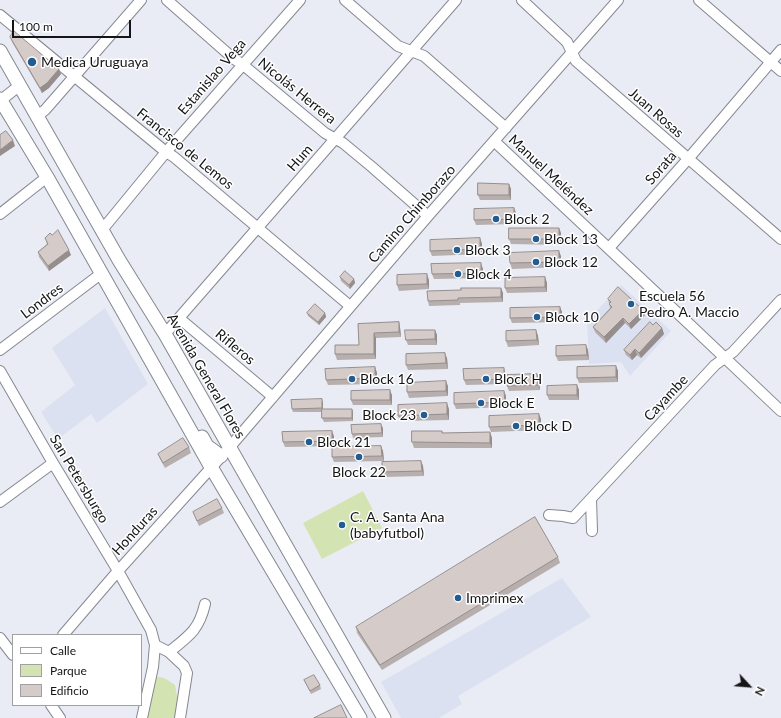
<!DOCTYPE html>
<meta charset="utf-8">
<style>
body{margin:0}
#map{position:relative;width:781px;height:718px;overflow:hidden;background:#e9ecf4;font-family:Lato,sans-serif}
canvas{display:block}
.legend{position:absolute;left:12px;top:634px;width:130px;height:72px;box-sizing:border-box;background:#fff;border:1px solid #a1a1a2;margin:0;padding:5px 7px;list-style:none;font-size:12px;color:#141517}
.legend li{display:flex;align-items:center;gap:8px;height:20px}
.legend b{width:20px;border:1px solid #a1a1a2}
.north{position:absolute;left:729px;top:666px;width:40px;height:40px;-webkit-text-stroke:3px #fff;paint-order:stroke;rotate:116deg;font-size:11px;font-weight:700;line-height:16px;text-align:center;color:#141517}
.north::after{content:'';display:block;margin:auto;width:14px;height:18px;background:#141517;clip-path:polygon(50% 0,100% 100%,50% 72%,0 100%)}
.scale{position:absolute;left:12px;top:20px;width:119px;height:18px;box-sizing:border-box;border:2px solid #141517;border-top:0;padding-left:5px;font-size:12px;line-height:14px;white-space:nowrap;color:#141517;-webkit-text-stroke:3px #fff;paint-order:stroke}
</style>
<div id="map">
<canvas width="781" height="718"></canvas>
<ul class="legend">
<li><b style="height:5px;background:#fff"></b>Calle</li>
<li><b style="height:11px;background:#d4e3b2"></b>Parque</li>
<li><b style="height:11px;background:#d5cbc9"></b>Edificio</li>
</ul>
<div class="north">N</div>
<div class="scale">100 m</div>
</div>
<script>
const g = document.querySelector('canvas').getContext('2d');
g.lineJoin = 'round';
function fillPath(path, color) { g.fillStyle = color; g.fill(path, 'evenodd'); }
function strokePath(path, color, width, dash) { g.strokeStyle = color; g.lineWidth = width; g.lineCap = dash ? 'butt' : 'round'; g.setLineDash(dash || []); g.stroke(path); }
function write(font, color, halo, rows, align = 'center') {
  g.font = font + ' Lato,sans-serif'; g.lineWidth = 3; g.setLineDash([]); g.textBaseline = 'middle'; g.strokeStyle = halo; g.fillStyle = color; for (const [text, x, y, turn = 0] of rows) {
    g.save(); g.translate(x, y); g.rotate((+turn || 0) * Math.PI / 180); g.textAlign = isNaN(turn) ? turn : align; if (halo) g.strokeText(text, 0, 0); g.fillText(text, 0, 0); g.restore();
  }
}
fillPath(new Path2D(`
 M621 285 671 331 630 376 621 362 589 364 587 321Z
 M105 308 148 384 97 423 91 414 58 439 41 412 75 385 52 348Z
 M562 578 591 617 458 696 462 704 439 718H401L381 682Z`), '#dbe1f0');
fillPath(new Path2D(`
 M363 491 382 528 322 559 303 523Z
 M155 677C163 676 169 681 175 685L178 701 175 718H147Z`), '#d4e3b2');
const minor = new Path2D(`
 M167 0 234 59 242 64 325 133 343 143 372 167 428 216
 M345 0 398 46 424 56 506 128
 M522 0 567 42 576 61 781 239
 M699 0 781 71
 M0 15 166 152 174 157 350 306
 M0 101 20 85
 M37 116 45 110 141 0
 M494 141 686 321 781 411
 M0 214 47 177
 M102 230 166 152 300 0
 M609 248 688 159 781 50
 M179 318 273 397
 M165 334 456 0
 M0 350 102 273
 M0 371 53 463 118 571 151 630 155 645 153 667 142 718
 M591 499 592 531
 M0 502 53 463
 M549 515 563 516 573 518 715 365 733 352 781 300
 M63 635 118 571 229 448 428 216 618 0
 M0 638 13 655
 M155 645 169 652 184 666 187 673 180 718
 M169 652C189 636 199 630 205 604
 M51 705 60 718`);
const major = new Path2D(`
 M0 51 119 260 165 334 384 718
 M0 99 47 177 211 467 360 718
 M202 437 207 446 221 456`);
strokePath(minor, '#858890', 12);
strokePath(major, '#858890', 15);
strokePath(minor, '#fff', 10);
strokePath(major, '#fff', 13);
fillPath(new Path2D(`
 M10 37 59 69 61 74 49 88 42 93 12 42Z
 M509 184 511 189V200H480L478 195Z
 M514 208 516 213V224L476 225 474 220Z
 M559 228 561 233V245L511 244 509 239Z
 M52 235 71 255 49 271 39 257 38 252 47 244 45 238Z
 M480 238 482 244V254L432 256 430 251Z
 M561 256V267L512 269 510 263Z
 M483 269V278L434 279 432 274Z
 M340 277 354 279 355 283 350 289 341 281Z
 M545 277 547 283V292L507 293 505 288Z
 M429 280V289L399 291 397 285Z
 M501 288 503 293V302L460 303V305L429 306 428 301 461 290Z
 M608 299 643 310 645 315 631 329 625 323 606 343 595 332 593 327 610 308Z
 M560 307 562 312V322L512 323 510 318Z
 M307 313H325L326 317 319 325 308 316Z
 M399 322 400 327 401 337 376 338V359L337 360 335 354 359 345 358 324Z
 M653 325 662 328 664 334 641 358 637 355 632 360 626 355 624 350Z
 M435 330 437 335V345H408L406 340Z
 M536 330 538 336 539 345 508 347 506 341Z
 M586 345 588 350 589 360 558 361 556 356Z
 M447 358 448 369 408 370 406 365Z
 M616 366 618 371V382L579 383 577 378Z
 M375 367 377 373V384L328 385 326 380Z
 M504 368 505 373 506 384 466 385 464 380Z
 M537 374 539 380 540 390 509 391 507 386Z
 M577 385 579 390V400H549L547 395Z
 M448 386V396L409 398 407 392Z
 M504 391 506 396V407L456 409 454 404Z
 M392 395V405H353L351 400Z
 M323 403V409H352L353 412V421L324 422 322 418V412H293L292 409Z
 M449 409V420L400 421 398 416Z
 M541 419V430L491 432 489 427Z
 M383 428V437L353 438 352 434Z
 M442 431 443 433 490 432 492 438V448H414L412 442Z
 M334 436V446L285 447 283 442Z
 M381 446 383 451 384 461 334 462 332 457Z
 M189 447 191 453 165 468 160 459 158 454Z
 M421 461 423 466 424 476 384 477 382 472Z
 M222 508 224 513 199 526 193 512Z
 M558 557 560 563 382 670 357 633 356 627Z
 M304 680 320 685 321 689 311 694Z`), '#b7afad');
fillPath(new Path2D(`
 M59 69 61 74 49 88 42 93 40 88Z
 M13 140 15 146 0 156V150Z
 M509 184 511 189V200L509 195Z
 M514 208 516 213V224L514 219Z
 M559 228 561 233V245L559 239Z
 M480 238 482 244V254L480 249Z
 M69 250 71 255 49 271 48 266Z
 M559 251 561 256V267L559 262Z
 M481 263 483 269V278L481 273Z
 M427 274 429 280V289L427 284Z
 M545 277 547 283V292L545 287Z
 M354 279 355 283 350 289 349 285Z
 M501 288 503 293V302L501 297Z
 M560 307 562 312V322L560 317Z
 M643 310 645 315 631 329 629 324Z
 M325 313 326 317 319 325 318 322Z
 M623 318 625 323 606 343 604 337Z
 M399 322 400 327 401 337 399 332Z
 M662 328 664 334 641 358 639 353Z
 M435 330 437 335V345L435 339Z
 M536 330 538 336 539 345 537 340Z
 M374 333 376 338V359L374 354Z
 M586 345 588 350 589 360 587 355Z
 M635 349 637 355 632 360 630 355Z
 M445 353 447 358 448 369 446 363Z
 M616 366 618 371V382L616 377Z
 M375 367 377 373V384L375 378Z
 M504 368 505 373 506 384 504 379Z
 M537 374 539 380 540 390 538 385Z
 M446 381 448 386V396L446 391Z
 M577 385 579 390V400L577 395Z
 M390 390 392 395V405L390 400Z
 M504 391 506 396V407L505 402Z
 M322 399 323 403V412L322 408Z
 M447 403 449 409V420L447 414Z
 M352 409 353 412V421L352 418Z
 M539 414 541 419V430L539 425Z
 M381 424 383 428V437L382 433Z
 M332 431 334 436V446L332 441Z
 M490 432 492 438V448L490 443Z
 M381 446 383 451 384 461 382 456Z
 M421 461 423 466 424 476 422 471Z`), '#958e8d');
const building = new Path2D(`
 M14 31 59 69 47 83 40 88 10 37Z
 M6 131 13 140 0 150V135Z
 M478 183 509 184V195H478Z
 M514 208V219L474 220V209Z
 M509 228H559V239H509Z
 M58 230 69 250 48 266 38 252 48 244 45 238 50 233 52 235Z
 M480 238V249L430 251V240Z
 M559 251V262L510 263 509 253Z
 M481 263V273L432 274 431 264Z
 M345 271 354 279 349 285 340 277Z
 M427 274V284L397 285V275Z
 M545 277V287L505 288V278Z
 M618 287 643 310 629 324 623 318 604 337 593 327 612 307 609 304 611 302 608 299Z
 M461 288H501V297L458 298V300L428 301 427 291 461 290Z
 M315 304 325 313 318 322 307 313Z
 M560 307V317L510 318V308Z
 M399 322V332L374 333V354H335V345H359L358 324Z
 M650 322 653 325 656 322 662 328 639 353 635 349 630 355 624 350Z
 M405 330H435V339L406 340Z
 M536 330 537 340 506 341V331Z
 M586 345 587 355 556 356V346Z
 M445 353 446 363 406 365V354Z
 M616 366V377L577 378V367Z
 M375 367V378L326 380 325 369Z
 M504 368V379L464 380 463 369Z
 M537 374 538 385 507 386V375Z
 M446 381V391L407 392V383Z
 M577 385V395H547V386Z
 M390 390V400H351V391Z
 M504 391 505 402 454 404V393Z
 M322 399V408L292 409 291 400Z
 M447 403V414L398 416V405Z
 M322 409H352V418H322Z
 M539 414V425L489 427V416Z
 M381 424 382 433 352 434 351 425Z
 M332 431V441L283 442 282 432Z
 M412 431H442V433L490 432V443L412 442Z
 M183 438 189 447 163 463 158 454Z
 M381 446 382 456 332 457V447Z
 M421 461 422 471 382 472V462Z
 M217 499 222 508 197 521 193 512Z
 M535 517 558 557 380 665 356 627Z
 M314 675 320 685 310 691 304 680Z
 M341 705 347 718H314Z`);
fillPath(building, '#d5cbc9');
strokePath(building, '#958e8d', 1);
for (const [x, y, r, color] of [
 [32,62,5,"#215c93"],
 [496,219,4,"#215c93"],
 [536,239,4,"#215c93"],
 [457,250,4,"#215c93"],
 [536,262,4,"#215c93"],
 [458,274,4,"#215c93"],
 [631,304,4,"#215c93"],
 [537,317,4,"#215c93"],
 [352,379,4,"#215c93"],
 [486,379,4,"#215c93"],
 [481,403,4,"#215c93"],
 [424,415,4,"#215c93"],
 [516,426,4,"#215c93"],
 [309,442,4,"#215c93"],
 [359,457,4,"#215c93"],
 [342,525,4,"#215c93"],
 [458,598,4,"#215c93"]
]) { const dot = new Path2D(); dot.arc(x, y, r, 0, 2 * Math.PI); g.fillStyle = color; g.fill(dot); strokePath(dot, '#fff', 1.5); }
write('14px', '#141517', '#fff', [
 ["Medica Uruguaya",41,62],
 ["Block 2",504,219],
 ["Block 13",544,239],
 ["Block 3",465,250],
 ["Block 12",544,262],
 ["Block 4",466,274],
 ["Escuela 56",639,296],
 ["Pedro A. Maccio",639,312],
 ["Block 10",545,317],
 ["Block 16",360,379],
 ["Block H",494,379],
 ["Block E",489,403],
 ["Block 23",416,415,"right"],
 ["Block D",524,426],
 ["Block 21",317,442],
 ["Block 22",359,472,"center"],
 ["C. A. Santa Ana",350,517],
 ["(babyfutbol)",350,533],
 ["Imprimex",466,598]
], 'left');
write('14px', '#141517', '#fff', [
 ["Estanislao Vega",212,77,-49],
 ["Nicolás Herrera",297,91,39],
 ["Juan Rosas",656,113,41],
 ["Francisco de Lemos",185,149,39],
 ["Hum",300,158,-49],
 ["Sorata",661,168,-49],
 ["Manuel Meléndez",551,175,43],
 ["Camino Chimborazo",412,214,-49],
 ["Londres",42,301,-37],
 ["Rifleros",235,347,40],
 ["Avenida General Flores",206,376,60],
 ["Cayambe",666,398,-47],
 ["San Petersburgo",79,479,59],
 ["Honduras",135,531,-48]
]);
</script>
